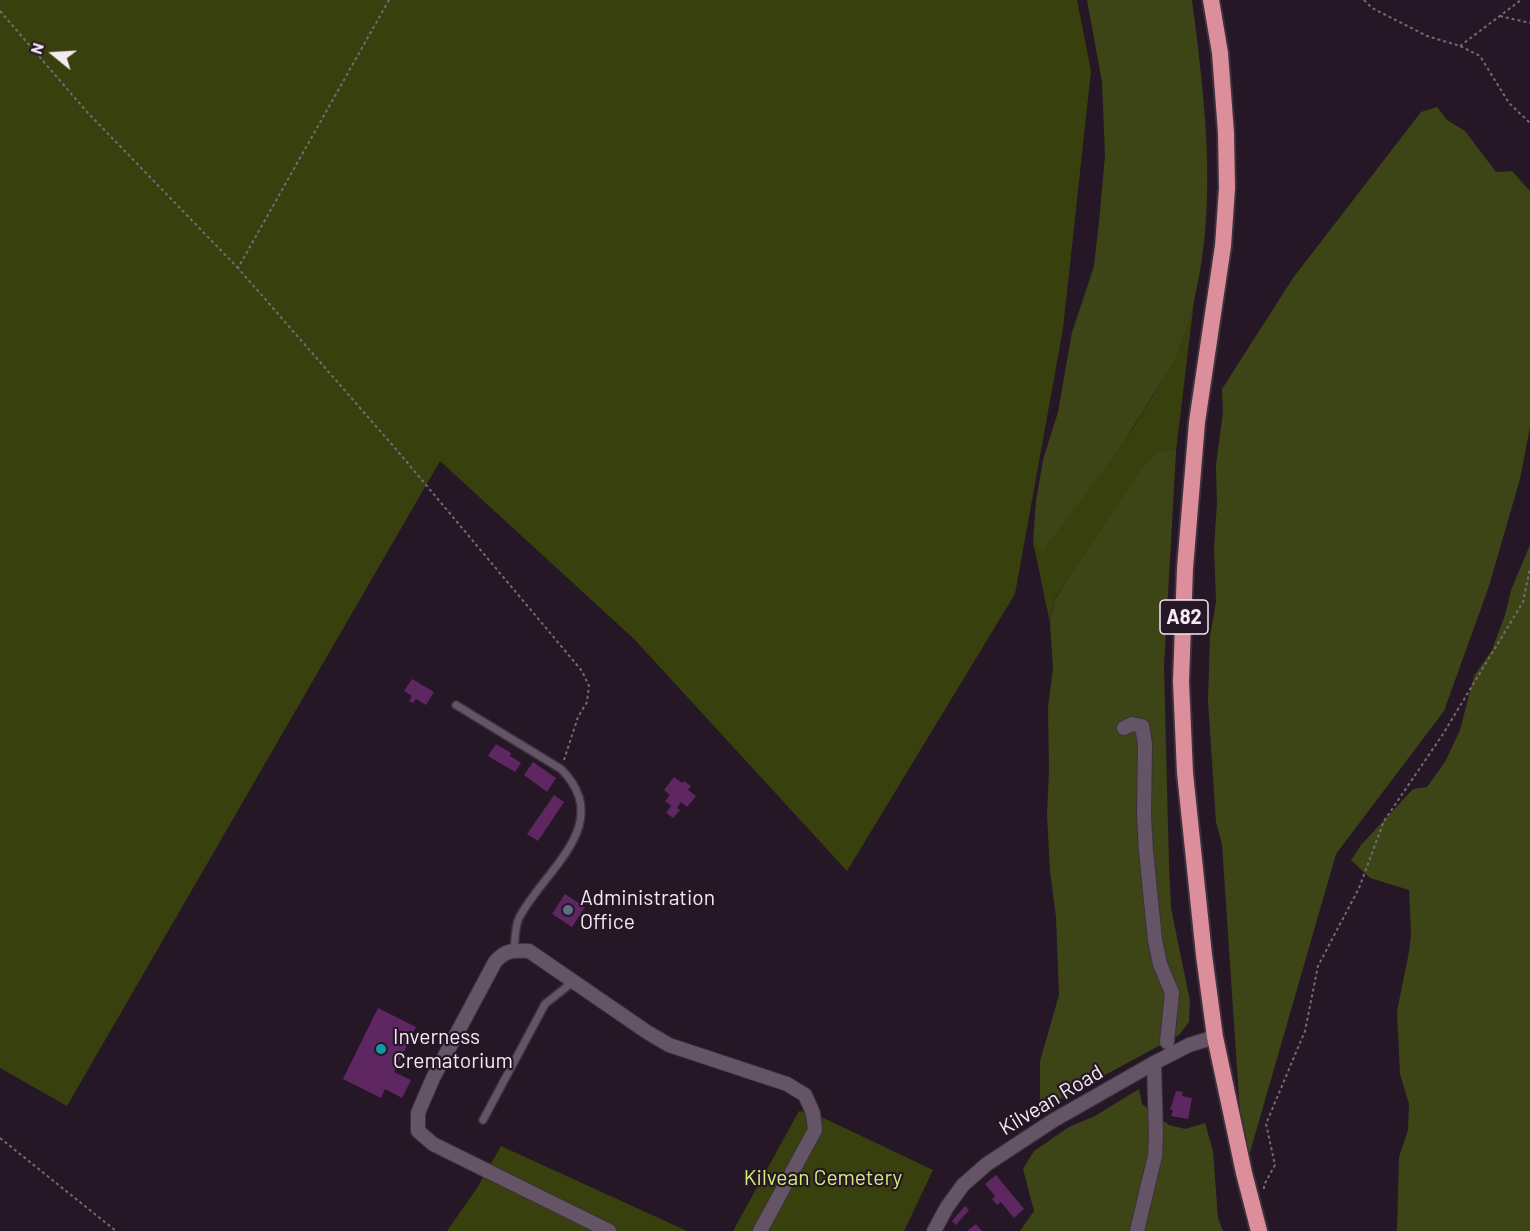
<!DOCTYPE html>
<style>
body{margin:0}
#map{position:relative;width:1530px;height:1231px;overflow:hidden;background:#251726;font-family:Barlow,sans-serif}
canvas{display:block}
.north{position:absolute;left:24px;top:24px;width:60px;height:60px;-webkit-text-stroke:4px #251726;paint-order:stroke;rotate:288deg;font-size:16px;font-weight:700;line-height:24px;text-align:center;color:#f4eaf4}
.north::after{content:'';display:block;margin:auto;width:21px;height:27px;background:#f4eaf4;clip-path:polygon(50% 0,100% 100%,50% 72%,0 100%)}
</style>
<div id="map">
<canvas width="1530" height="1231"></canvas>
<div class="north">N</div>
</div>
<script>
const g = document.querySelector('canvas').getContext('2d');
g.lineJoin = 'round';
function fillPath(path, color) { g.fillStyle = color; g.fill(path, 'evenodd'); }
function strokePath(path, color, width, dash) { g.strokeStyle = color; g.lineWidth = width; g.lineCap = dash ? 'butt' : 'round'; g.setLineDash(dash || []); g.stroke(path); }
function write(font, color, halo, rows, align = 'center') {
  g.font = font + ' Barlow,sans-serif'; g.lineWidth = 4.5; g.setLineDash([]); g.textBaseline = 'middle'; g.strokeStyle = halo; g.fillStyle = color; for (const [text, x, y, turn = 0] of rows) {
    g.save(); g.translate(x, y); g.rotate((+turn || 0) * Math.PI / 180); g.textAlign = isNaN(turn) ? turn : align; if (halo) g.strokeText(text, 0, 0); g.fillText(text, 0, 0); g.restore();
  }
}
fillPath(new Path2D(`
 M0 0H1077L1091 71 1063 329 1015 594 847 871 634 639 440 461 67 1106 0 1068Z
 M1195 293 1176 451H1161L1055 598 1050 623 1033 542 1043 549 1133 428 1154 394 1180 348Z
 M799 1111 813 1113 933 1170 904 1231H733Z
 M501 1146 687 1231H447L477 1188Z`), '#38400d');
fillPath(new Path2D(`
 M1087 0H1192C1207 115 1222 235 1180 347 1175 362 1164 376 1156 390 1123 447 1082 498 1043 550L1033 542 1036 501 1043 460 1058 412 1072 332 1094 266 1099 222 1105 155 1102 82Z
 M1437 107 1447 120 1465 131 1496 172 1512 171 1530 191V427L1520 479 1489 586 1444 711 1336 854 1244 1173 1222 844 1216 822 1208 701 1210 636 1216 602 1214 547 1217 504 1216 465 1223 412 1222 389 1293 278 1421 112Z
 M1161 451H1176L1164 666 1169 866 1171 908 1190 1001 1189 1022 1179 1035 1040 1110V1061L1059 995 1056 917 1050 871 1047 815 1049 770 1048 707 1053 669 1050 623 1055 599 1145 465Z
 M1530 545V1231H1397L1399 1157 1408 1130 1409 1104 1400 1074 1397 1011 1409 952 1411 934 1409 890 1370 878 1351 860 1361 845 1413 789 1427 787 1445 762 1460 730 1474 676 1492 650 1505 615 1511 590Z
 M1139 1089 1142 1104 1169 1125 1185 1129 1205 1123 1213 1151 1218 1218 1223 1231H1020L1034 1211 1023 1169 1034 1151 1069 1127 1095 1116Z`), '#3d4517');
fillPath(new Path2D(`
 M412 679 434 692 426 705 416 699 413 703 409 701 412 696 404 691Z
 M496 744 511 753 510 756 521 763 515 772 488 756Z
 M533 762 556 778 547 792 524 775Z
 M674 777 682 783 684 781 691 786 688 790 696 796 687 807 681 802 677 808 680 810 673 818 666 813 671 806 665 801 670 795 664 790Z
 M554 795 564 802 538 841 527 834Z
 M565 894 585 907 572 927 552 914Z
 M378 1008 416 1027 394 1072 411 1080 402 1098 385 1089 381 1098 343 1079Z
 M1176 1091 1183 1092 1182 1096 1192 1098 1188 1119 1171 1116 1173 1110H1170Z
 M996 1175 1024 1209 1014 1218 1001 1202 997 1205 992 1199 995 1196 985 1184Z
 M965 1206 969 1210 956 1225 952 1221Z
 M976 1224 982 1231H967Z`), '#5f2762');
const service = new Path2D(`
 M456 705 561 769C616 824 544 870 519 918 515 926 515 940 514 950
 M483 1120 545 1004 574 981`);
const minor = new Path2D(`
 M1124 728 1132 724 1142 726 1145 744 1144 816 1146 851 1155 940 1160 964 1172 993 1167 1042
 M609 1231 433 1144 418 1131V1113L433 1078 495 962C505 950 514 950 529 951L647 1032 669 1045 787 1084 805 1095 813 1113 815 1130 760 1231
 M934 1231 947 1207 963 1185 987 1164 1054 1120 1154 1063 1189 1045 1215 1037
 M1137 1231 1155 1156 1156 1135 1154 1063`);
const trunk = new Path2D(`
 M1211 0 1220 53 1226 133 1227 188 1223 246 1197 422 1185 568 1181 682 1185 773 1204 955 1215 1037 1244 1173 1259 1231`);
strokePath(service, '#3c313d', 10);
strokePath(minor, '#3c313d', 16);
strokePath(trunk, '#3c313d', 20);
strokePath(new Path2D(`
 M389 0 238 268 395 448 582 671 589 686 587 702 578 717 564 760
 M1364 0 1372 8 1427 36 1460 46 1480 56 1509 103 1530 123
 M0 11 87 112 238 268
 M1500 16 1530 23
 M1460 46 1521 0
 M0 1138 116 1231
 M1264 1189V1185L1275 1165 1266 1124 1305 1031 1318 966 1359 888 1384 821 1443 734 1523 602 1530 568`), '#766a77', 2, [3, 3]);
strokePath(service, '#655466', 7);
strokePath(minor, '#655466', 14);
strokePath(trunk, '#dc8e9a', 16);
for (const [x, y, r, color] of [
 [568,910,6,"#5c6f8a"],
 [381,1049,6,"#0f9aa8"]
]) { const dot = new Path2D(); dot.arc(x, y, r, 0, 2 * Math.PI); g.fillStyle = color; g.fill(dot); strokePath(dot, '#251726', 2); }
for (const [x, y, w] of [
 [1184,617,48]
]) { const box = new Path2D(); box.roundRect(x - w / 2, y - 17, w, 34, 4.5); g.fillStyle = '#251726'; g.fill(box); strokePath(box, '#f4eaf4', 1.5); }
write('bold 20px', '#f4eaf4', null, [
 ["A82",1184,617]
]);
write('21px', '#f4eaf4', '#251726', [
 ["Administration",580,898],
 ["Office",580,922],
 ["Inverness",393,1037],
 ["Crematorium",393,1061]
], 'left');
write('21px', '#f4eaf4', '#251726', [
 ["Kilvean Road",1051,1100,-31]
]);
write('21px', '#d5ec77', '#251726', [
 ["Kilvean Cemetery",823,1178]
]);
</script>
